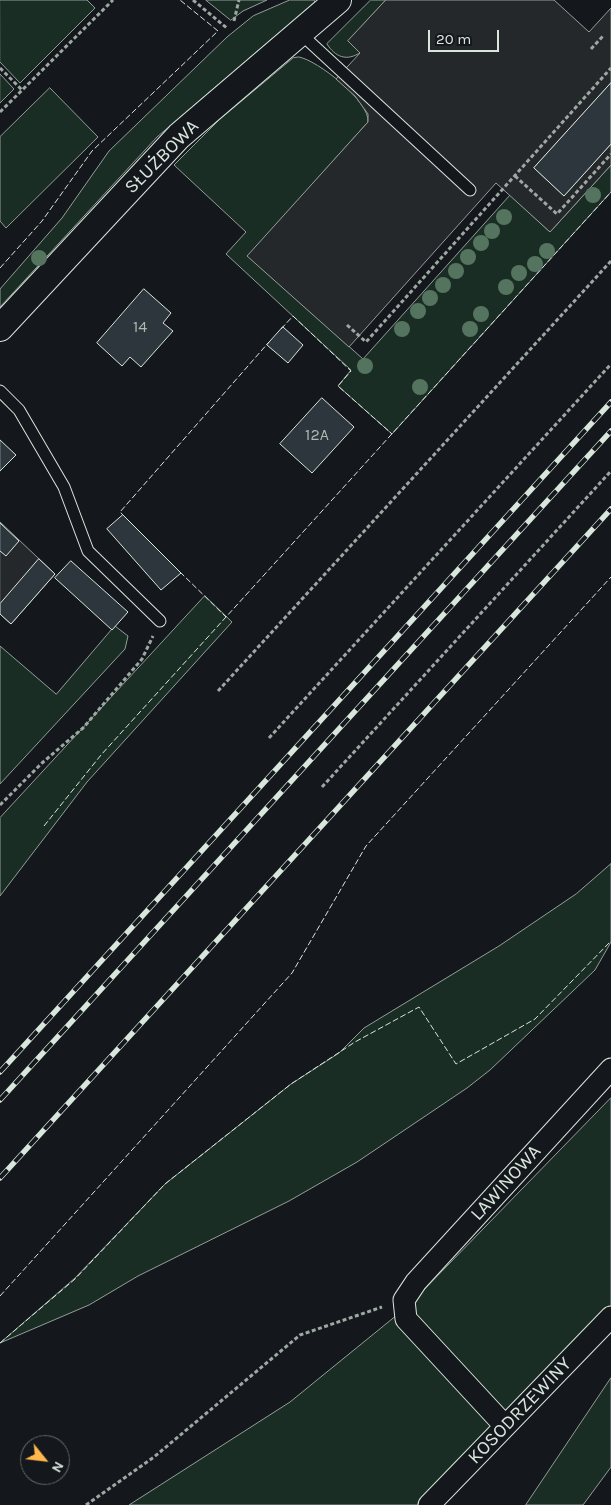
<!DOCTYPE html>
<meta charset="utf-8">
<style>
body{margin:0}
#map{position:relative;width:611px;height:1505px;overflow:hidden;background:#14181c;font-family:Karla,sans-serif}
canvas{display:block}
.north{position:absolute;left:20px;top:1435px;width:50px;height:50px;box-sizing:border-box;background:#14181c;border:1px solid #626a69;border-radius:50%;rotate:119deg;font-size:14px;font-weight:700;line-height:20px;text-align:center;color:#d8e6dc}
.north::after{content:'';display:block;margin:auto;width:18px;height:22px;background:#ffb74d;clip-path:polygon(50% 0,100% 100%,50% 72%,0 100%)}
.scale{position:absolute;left:428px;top:30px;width:71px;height:22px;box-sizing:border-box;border:2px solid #d8e6dc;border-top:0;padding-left:6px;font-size:15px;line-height:18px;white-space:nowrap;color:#d8e6dc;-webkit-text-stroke:4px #14181c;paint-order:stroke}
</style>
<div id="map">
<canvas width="611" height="1505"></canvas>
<div class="north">N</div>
<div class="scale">20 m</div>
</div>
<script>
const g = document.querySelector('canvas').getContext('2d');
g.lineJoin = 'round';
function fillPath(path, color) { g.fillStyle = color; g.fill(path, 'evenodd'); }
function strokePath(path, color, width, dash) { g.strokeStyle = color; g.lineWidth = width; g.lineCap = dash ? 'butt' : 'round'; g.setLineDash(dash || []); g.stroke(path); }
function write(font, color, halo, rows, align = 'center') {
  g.font = font + ' Karla,sans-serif'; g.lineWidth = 4; g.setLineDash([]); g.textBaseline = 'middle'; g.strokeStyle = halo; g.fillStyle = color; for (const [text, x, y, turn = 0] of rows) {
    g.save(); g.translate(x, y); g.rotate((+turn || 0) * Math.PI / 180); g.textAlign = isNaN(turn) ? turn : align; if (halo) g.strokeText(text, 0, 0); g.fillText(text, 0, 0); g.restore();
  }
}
const green = new Path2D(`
 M0 0H87L95 8 20 83 0 62Z
 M206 0H267L243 11 231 20Z
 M290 0H314L315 2 157 137 0 307V289L62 218 109 151 227 37 253 16Z
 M371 0H386L349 41 361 52C347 62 335 57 327 44Z
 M299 57C317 60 370 101 368 122L248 256 363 359 510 195 550 232 611 165V192L392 434 338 386 351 370 226 254 246 232 174 165 220 119 293 58Z
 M0 74 14 89 0 103Z
 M50 88 98 137 6 228 0 221V137Z
 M205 596 232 622 87 782 0 896V818Z
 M115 626 128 636 125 649 0 784V646L56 694Z
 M611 864V942L595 970 490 1070 467 1088 357 1162 289 1201 138 1276 89 1305 0 1343 75 1278 165 1184 291 1084 339 1053 364 1028 499 946 576 894Z
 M611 1098V1317L429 1505H129L290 1402 408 1306Z
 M611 1378V1467L583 1505H526Z`);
fillPath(green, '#1a2d24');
strokePath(green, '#939e99', 1);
const parking = new Path2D(`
 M386 0H554L589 32 611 8V83L534 168 564 196 611 144V165L550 232 496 183 349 347 247 256 368 122V114L355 96 336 79 360 53 348 41Z
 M0 522 55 574 11 624 0 614Z`);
fillPath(parking, '#24282b');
strokePath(parking, '#939e99', 1);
const building = new Path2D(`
 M611 83V144L564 196 534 168Z
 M144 289 171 313 163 323 173 331 141 367 130 357 122 366 97 343Z
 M283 327 303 345 288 363 267 345Z
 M322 398 354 427 312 473 280 444Z
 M0 440 16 455 0 471Z
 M123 515 181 573 161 590 107 529Z
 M0 523 19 541 6 556 0 551Z
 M39 559 55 574 11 624 0 614V604Z
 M71 561 128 612 112 630 55 578Z`);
fillPath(building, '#2c363c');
strokePath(building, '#d8e6dc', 1);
const service = new Path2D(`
 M300 33 470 190
 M0 391 19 410 64 487 88 551 160 621`);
const minor = new Path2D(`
 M505 1426 406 1319 404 1300 416 1282 611 1069
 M429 1505 611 1317`);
const tertiary = new Path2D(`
 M0 328 179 136 338 0`);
strokePath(service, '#d8e6dc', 13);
strokePath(minor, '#d8e6dc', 23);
strokePath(tertiary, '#d8e6dc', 28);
strokePath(new Path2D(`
 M193 0 228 29
 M234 21 239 0
 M591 49 603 36
 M0 68 22 90
 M0 112 113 0
 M515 176 557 214 611 154
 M347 325 366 342 611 68
 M218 691 611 261
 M269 738 611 364
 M322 787 611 471
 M0 805 42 763 83 728 142 659 153 636
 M86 1505 154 1457 300 1335 382 1307`), '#9da8a2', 3, [4, 2.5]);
strokePath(service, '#14181c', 11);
strokePath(minor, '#14181c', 21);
strokePath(tertiary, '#14181c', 26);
const rail = new Path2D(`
 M0 1072 611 402
 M0 1100 611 431
 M0 1178 611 509`);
strokePath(rail, '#d8e6dc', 5.5);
strokePath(rail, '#14181c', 4, [11]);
strokePath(new Path2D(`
 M0 268 42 221 92 151 218 31 180 0
 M281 329 293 316 351 371 338 386 392 434
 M125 517 120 512 269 342
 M180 572 226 617
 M44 826 101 755 611 192
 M0 1296 292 973 366 846 611 577
 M0 1343 75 1279 165 1184 291 1084 355 1042 419 1007 456 1064 535 1019 611 941`), '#d8e6dc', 1, [6, 2.5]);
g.fillStyle = '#55745f';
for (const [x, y] of [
 [593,195],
 [504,217],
 [492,231],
 [481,243],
 [547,251],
 [468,257],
 [39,258],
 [535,264],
 [456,271],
 [519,273],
 [443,285],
 [506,287],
 [430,298],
 [418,311],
 [481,314],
 [402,329],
 [470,329],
 [365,366],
 [420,387]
]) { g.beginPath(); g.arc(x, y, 8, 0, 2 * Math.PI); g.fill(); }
write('16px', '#adbab4', null, [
 ["14",140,327],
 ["12A",317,435]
]);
write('19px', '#d8e6dc', '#14181c', [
 ["SŁUŻBOWA",162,157,-45],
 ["LAWINOWA",506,1183,-48],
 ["KOSODRZEWINY",520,1411,-46]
]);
</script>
